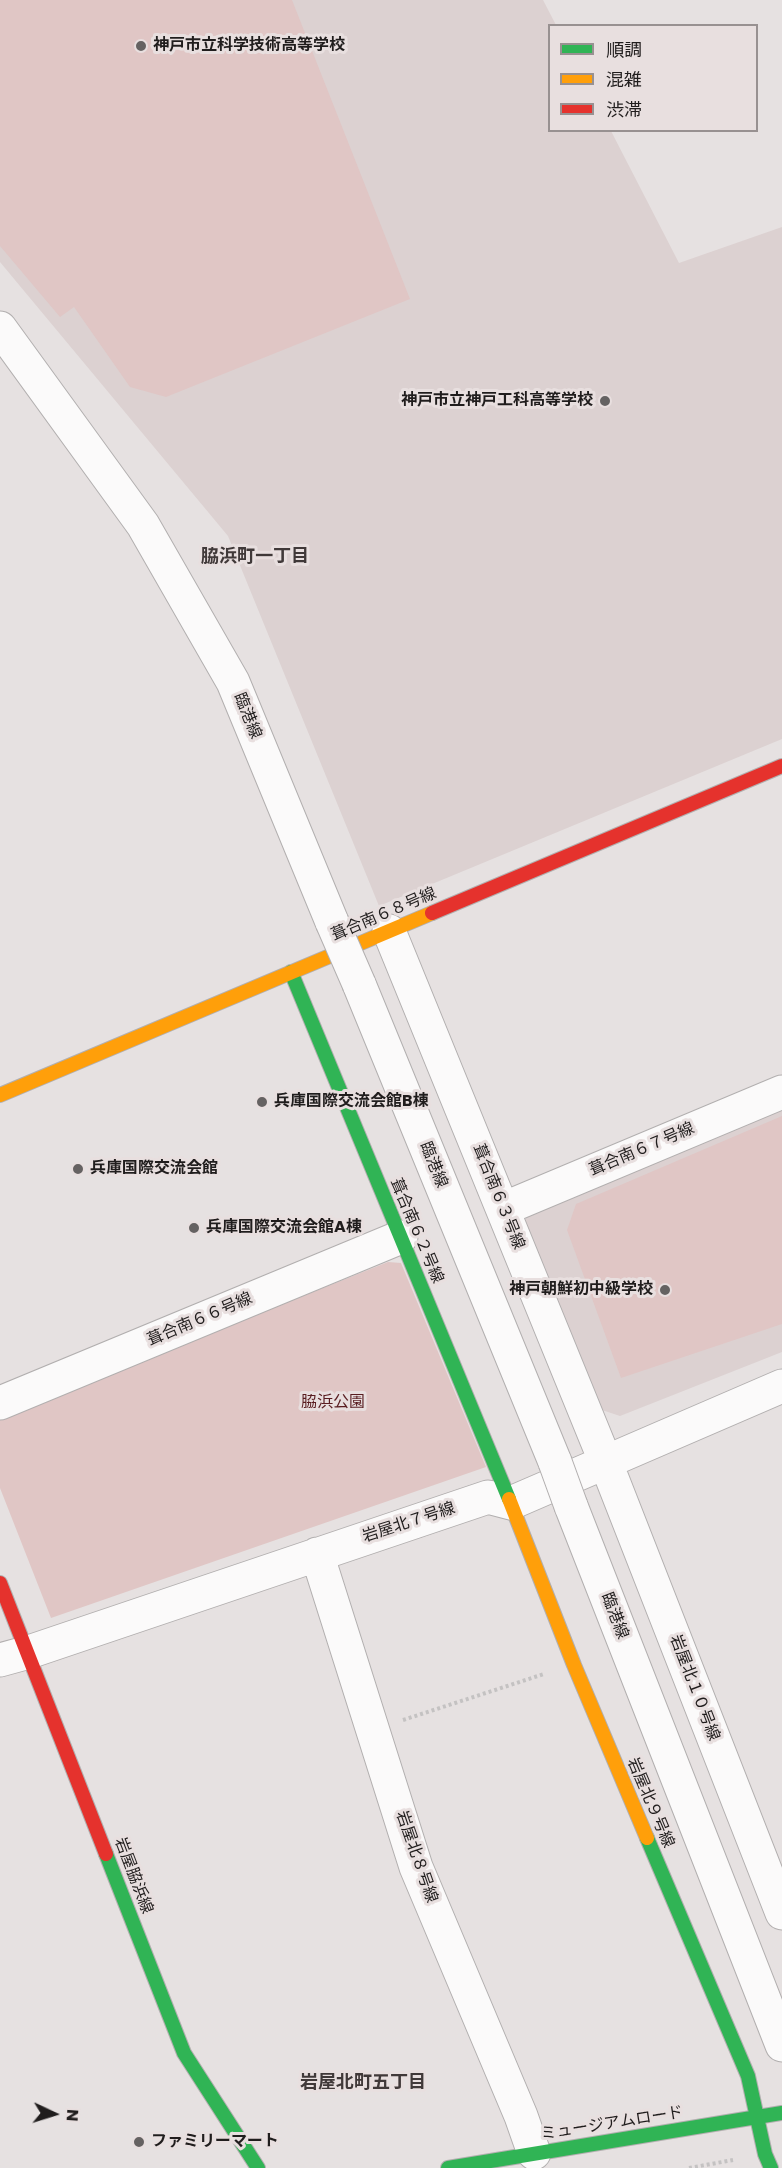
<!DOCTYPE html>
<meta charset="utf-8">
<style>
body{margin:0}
#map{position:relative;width:782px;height:2168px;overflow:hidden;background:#e6e1e1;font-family:Poppins,"Noto Sans JP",sans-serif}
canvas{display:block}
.legend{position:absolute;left:548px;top:24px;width:210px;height:108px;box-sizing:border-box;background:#e8dfdf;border:2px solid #989191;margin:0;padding:8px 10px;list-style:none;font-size:18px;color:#201d1d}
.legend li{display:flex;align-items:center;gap:12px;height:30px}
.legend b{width:30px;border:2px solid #989191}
.north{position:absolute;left:24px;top:2084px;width:60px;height:60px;-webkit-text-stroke:4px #e8dfdf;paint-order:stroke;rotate:94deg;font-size:16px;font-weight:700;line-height:24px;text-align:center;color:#201d1d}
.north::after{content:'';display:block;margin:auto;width:21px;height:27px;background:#201d1d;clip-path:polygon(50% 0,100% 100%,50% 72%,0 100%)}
</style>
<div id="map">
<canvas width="782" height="2168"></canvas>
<ul class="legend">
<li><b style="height:8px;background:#30b455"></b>順調</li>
<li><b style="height:8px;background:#ff9f0a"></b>混雑</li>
<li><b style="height:8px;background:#e5322d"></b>渋滞</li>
</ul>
<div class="north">N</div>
</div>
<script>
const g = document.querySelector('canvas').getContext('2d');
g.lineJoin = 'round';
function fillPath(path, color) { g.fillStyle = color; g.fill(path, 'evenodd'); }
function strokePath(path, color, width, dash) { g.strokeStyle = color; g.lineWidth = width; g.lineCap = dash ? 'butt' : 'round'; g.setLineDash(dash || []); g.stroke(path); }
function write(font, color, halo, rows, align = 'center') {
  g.font = font + ' Poppins,"Noto Sans JP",sans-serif'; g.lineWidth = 6; g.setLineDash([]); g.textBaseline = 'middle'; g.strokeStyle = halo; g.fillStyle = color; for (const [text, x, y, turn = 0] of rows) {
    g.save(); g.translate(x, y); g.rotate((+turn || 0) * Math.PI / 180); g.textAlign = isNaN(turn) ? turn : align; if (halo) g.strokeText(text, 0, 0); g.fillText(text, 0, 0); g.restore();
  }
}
fillPath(new Path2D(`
 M0 0H543L556 25 550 26V130L611 131 679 263 782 227V739L379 906 228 536 0 262Z
 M782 1105V1352L620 1416 596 1408 521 1228 531 1208Z`), '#dcd1d1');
fillPath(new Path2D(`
 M0 0H292L410 299 166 397 130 387 74 307 60 317 0 246Z
 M782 1116V1324L621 1378 567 1230 576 1204Z
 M388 1262 401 1263 486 1467 51 1618 0 1488V1417Z`), '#e0c6c5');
const street = new Path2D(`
 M0 328 143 525 233 682 332 922
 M389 931 606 1463 782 1913
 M359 984 555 1462
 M503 1209 782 1092
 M0 1403 401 1237
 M571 1506 782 2045
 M317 1554 416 1867 521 2116 534 2153
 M0 1660 29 1652 488 1497 511 1503 782 1386`);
const fast = new Path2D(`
 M291 972 509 1499
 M647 1838 748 2076 765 2154 771 2168
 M106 1854 184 2053 258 2168
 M448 2168 782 2113`);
const slow = new Path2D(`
 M0 1095 432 913
 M509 1499 574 1665 647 1838`);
const jam = new Path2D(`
 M432 913 782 766
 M0 1583 106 1854`);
strokePath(street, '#b2afaf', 35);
strokePath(fast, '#b2afaf', 16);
strokePath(slow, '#b2afaf', 16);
strokePath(jam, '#b2afaf', 16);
strokePath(new Path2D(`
 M403 1720 544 1674
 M689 2168 733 2160`), '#c4c2c2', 4, [3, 3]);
strokePath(street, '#fbfafa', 33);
strokePath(fast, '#30b455', 14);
strokePath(slow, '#ff9f0a', 14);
strokePath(jam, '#e5322d', 14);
const streetBridge = new Path2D(`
 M332 922 359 984
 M555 1462 571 1506`);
strokePath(streetBridge, '#b2afaf', 35, []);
strokePath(streetBridge, '#fbfafa', 33);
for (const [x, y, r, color] of [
 [141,46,6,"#656262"],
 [605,401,6,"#656262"],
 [262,1102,6,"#656262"],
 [78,1169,6,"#656262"],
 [194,1228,6,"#656262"],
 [665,1290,6,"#656262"],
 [139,2142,6,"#656262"]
]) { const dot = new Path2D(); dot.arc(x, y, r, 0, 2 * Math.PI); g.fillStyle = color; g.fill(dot); strokePath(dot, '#e8dfdf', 2); }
write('bold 16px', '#201d1d', '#e8dfdf', [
 ["神戸市立科学技術高等学校",153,46],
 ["神戸市立神戸工科高等学校",593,401,"right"],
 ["兵庫国際交流会館B棟",274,1102],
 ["兵庫国際交流会館",90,1169],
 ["兵庫国際交流会館A棟",206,1228],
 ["神戸朝鮮初中級学校",653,1290,"right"],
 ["ファミリーマート",151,2142]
], 'left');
write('16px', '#201d1d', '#e8dfdf', [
 ["臨港線",247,716,68],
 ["葺合南６８号線",384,915,-23],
 ["葺合南６７号線",642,1150,-23],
 ["臨港線",433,1165,68],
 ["葺合南６３号線",498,1197,68],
 ["葺合南６２号線",416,1231,67],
 ["葺合南６６号線",200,1320,-23],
 ["岩屋北７号線",409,1523,-18],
 ["臨港線",614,1616,69],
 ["岩屋北１０号線",694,1688,69],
 ["岩屋北９号線",650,1803,67],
 ["岩屋北８号線",416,1857,71],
 ["岩屋脇浜線",133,1876,69],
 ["ミュージアムロード",612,2124,-9]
]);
write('16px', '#591d21', '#e8dfdf', [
 ["脇浜公園",333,1403]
]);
write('bold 18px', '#403939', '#e8dfdf', [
 ["脇浜町一丁目",255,557],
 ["岩屋北町五丁目",363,2083]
]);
</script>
